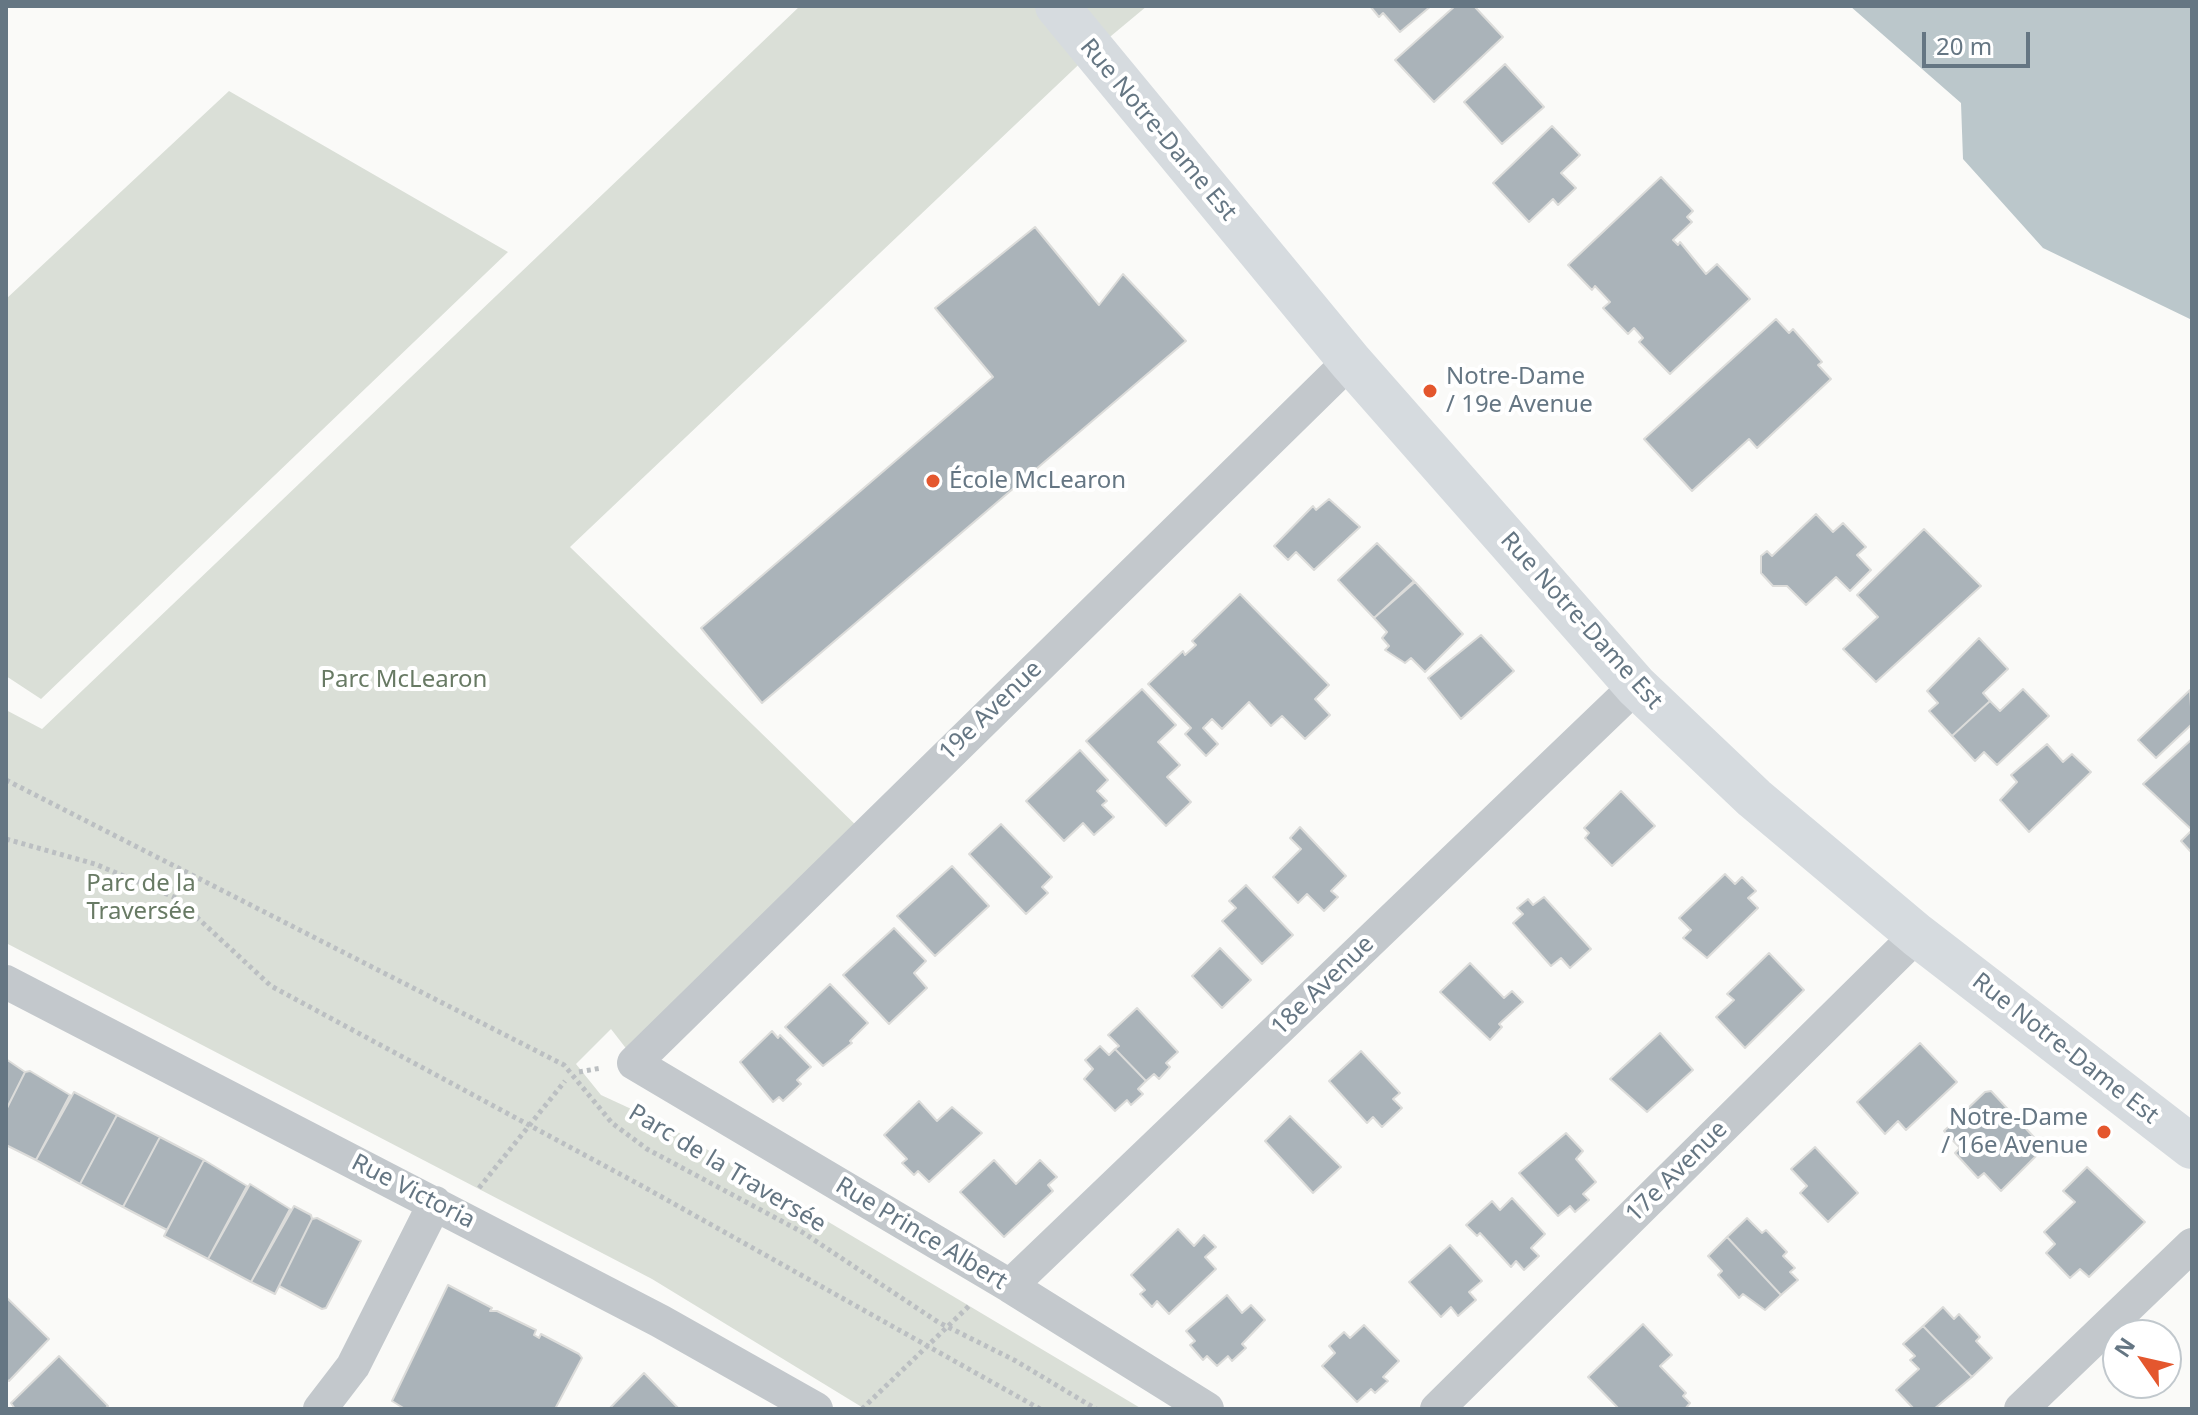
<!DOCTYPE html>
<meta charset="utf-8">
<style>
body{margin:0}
#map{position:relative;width:2198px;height:1415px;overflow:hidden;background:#fafaf8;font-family:"Noto Sans",sans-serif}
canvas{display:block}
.frame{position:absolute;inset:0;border:8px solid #657683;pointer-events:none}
.north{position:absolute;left:2102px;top:1319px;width:80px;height:80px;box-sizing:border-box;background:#fff;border:2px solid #c1c8cd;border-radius:50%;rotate:304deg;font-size:22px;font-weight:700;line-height:32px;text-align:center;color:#657683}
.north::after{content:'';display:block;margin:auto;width:28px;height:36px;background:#e4572e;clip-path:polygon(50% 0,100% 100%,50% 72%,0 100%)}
.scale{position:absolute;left:1922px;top:32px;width:108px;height:36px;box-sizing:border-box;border:4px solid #657683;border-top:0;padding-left:10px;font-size:24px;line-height:28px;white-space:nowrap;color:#657683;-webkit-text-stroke:6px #fff;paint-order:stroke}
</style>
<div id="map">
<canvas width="2198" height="1415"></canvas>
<div class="frame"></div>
<div class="north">N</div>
<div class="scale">20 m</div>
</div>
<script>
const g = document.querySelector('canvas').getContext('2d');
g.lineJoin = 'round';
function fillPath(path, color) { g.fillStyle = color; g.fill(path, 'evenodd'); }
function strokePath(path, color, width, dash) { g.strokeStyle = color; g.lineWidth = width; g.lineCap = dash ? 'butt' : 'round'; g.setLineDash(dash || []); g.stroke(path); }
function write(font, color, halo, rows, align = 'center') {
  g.font = font + ' "Noto Sans",sans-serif'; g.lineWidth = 8; g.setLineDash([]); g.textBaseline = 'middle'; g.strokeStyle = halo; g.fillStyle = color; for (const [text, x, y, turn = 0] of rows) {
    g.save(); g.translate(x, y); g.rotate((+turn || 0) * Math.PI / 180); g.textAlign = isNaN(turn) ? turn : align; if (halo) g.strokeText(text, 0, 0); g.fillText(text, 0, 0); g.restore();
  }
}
fillPath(new Path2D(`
 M800 6H1147L1093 51 570 547 865 834 635 1060 611 1029 576 1064 601 1095 666 1125 1142 1409H865L652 1279 6 943V710L42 729Z
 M229 91 508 252 41 699 6 676V299Z`), '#dadfd7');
fillPath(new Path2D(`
 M1850 6H2192V320L2043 248 1963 159 1961 103Z`), '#bbc7cb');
const building = new Path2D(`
 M1370 6H1431L1400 32 1383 13 1379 17Z
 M1455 6H1474L1503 37 1434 102 1395 60Z
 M1505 64 1544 107 1502 144 1464 102Z
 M1552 126 1580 155 1561 173 1576 188 1558 205 1553 199 1529 222 1493 183Z
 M1661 177 1693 211 1687 217 1692 222 1673 240 1678 245 1680 242 1706 274 1717 264 1750 299 1670 374 1639 342 1643 338 1634 328 1628 334 1603 308 1610 302 1595 286 1592 290 1568 265Z
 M1035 227 1099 305 1123 274 1186 341 762 703 701 628 993 377 935 308Z
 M1776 319 1789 333 1793 329 1822 362 1818 365 1831 379 1757 448 1749 439 1692 491 1644 439Z
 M1329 499 1360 527 1314 570 1296 552 1288 560 1274 546 1313 506 1316 510Z
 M1816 514 1833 532 1843 523 1866 547 1857 555 1871 570 1850 591 1836 577 1806 605 1787 586H1773L1761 573V556L1767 551 1772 556Z
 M1924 529 1981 586 1876 682 1843 649 1878 617 1857 595Z
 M1377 543 1414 581 1374 618 1338 580Z
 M1415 582 1463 634 1425 672 1411 658 1405 663 1385 650 1389 646 1382 638 1387 632 1374 618Z
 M1240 594 1329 685 1315 699 1330 715 1305 739 1282 716 1271 726 1249 702 1222 729 1212 719 1203 728 1218 744 1206 756 1185 734 1191 728 1148 684 1183 651 1185 655 1196 645 1192 641Z
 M1481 635 1514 671 1461 719 1428 678Z
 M1979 638 2008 669 1983 693 1990 701 1952 736 1929 711 1938 703 1927 691Z
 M1142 689 1176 725 1158 742 1180 765 1167 777 1191 802 1166 826 1086 741Z
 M2023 689 2049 716 1997 765 1984 752 1975 761 1952 736 1990 701 2000 711Z
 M2190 690 2192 724 2156 758 2138 740Z
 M2192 739V853L2181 841 2192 830 2143 784Z
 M2047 744 2063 762 2072 754 2091 772 2029 832 2000 800 2017 782 2011 775Z
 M1080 750 1108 780 1097 791 1107 801 1102 805 1114 817 1094 835 1083 823 1064 841 1026 801Z
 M1621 791 1655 826 1612 866 1585 838 1589 833 1584 828Z
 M1001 824 1052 877 1042 887 1048 893 1026 914 969 854Z
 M1300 827 1346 876 1331 891 1338 897 1324 911 1307 894 1298 903 1273 877 1301 849 1290 838Z
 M952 866 989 906 935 956 897 916Z
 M1725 874 1735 884 1742 877 1756 891 1748 898 1758 908 1707 958 1683 938 1691 930 1679 918Z
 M1246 885 1293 935 1262 964 1222 921 1236 908 1229 901Z
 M1544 897 1591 949 1570 968 1561 958 1551 966 1513 923 1523 914 1517 908 1528 899 1533 905Z
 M894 928 926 961 914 973 927 988 889 1024 843 975Z
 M1220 948 1251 980 1222 1008 1192 976Z
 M1769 953 1804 990 1745 1048 1716 1017 1734 1000 1727 994Z
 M1470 963 1504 998 1512 991 1523 1002 1499 1024 1502 1027 1490 1040 1440 992Z
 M830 984 868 1023 850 1041 852 1043 823 1066 785 1027Z
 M1137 1008 1178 1052 1166 1063 1170 1067 1159 1079 1154 1074 1146 1081 1115 1049 1119 1046 1108 1035Z
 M772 1031 778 1038 780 1035 811 1067 797 1080 801 1084 783 1101 779 1097 773 1102 740 1062Z
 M1660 1033 1693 1070 1647 1112 1610 1079Z
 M1920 1043 1957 1082 1906 1130 1898 1121 1885 1134 1857 1102Z
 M1100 1046 1109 1055 1115 1049 1146 1081 1138 1089 1143 1094 1131 1105 1127 1100 1115 1111 1084 1079 1093 1069 1085 1060Z
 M1361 1051 1400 1093 1393 1099 1402 1108 1382 1127 1373 1117 1367 1123 1329 1081Z
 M6 1059 25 1072 6 1110Z
 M30 1071 70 1095 36 1160 6 1145V1110L25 1072Z
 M1991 1091 2044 1148 2001 1191 1984 1173 1978 1178 1955 1153 1960 1148 1944 1131 1985 1092Z
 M74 1092 117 1115 80 1184 36 1160Z
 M919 1101 937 1121 952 1107 982 1133 929 1182 918 1171 914 1175 902 1163 907 1159 884 1135Z
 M117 1115 160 1137 123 1207 80 1184Z
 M1290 1116 1341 1167 1313 1193 1265 1141Z
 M1566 1133 1583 1151 1576 1159 1596 1182 1583 1194 1589 1200 1575 1212 1570 1206 1558 1216 1519 1173Z
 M160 1137 204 1160 167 1230 123 1207Z
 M1815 1147 1858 1193 1828 1222 1800 1193 1807 1186 1791 1169Z
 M204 1160 247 1186 208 1259 164 1236Z
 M994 1160 1016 1184 1040 1160 1057 1177 1048 1185 1053 1191 1004 1237 960 1192Z
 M2087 1167 2145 1222 2089 1277 2080 1269 2070 1278 2046 1253 2055 1244 2044 1232 2075 1202 2063 1191Z
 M250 1184 290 1209 251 1282 208 1259Z
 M1512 1198 1545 1234 1531 1248 1539 1256 1524 1270 1516 1261 1511 1267 1480 1233 1477 1236 1466 1225 1492 1201 1500 1210Z
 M294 1206 311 1215 312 1219 275 1294 251 1282Z
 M317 1218 361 1241 326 1308 322 1309 279 1286 312 1219Z
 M1747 1218 1762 1233 1766 1230 1787 1252 1783 1256 1795 1268 1790 1272 1798 1280 1781 1295 1727 1237Z
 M1178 1229 1194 1246 1204 1235 1216 1247 1205 1257 1216 1269 1169 1314 1157 1301 1152 1307 1140 1294 1145 1290 1131 1275Z
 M1727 1237 1781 1295 1765 1310 1743 1294 1739 1298 1718 1275 1722 1271 1708 1256Z
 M1450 1245 1482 1281 1469 1292 1476 1300 1458 1316 1451 1307 1441 1317 1409 1282Z
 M448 1285 492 1308 490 1311H497L536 1330 534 1335 539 1338 541 1334 579 1354 582 1358 555 1409H405L392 1401Z
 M1227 1295 1242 1313 1251 1305 1265 1320 1242 1344 1246 1348 1232 1361 1228 1356 1217 1366 1207 1356 1203 1360 1190 1345 1195 1341 1186 1331Z
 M6 1297 49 1339 9 1381 6 1379Z
 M1943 1307 1954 1319 1959 1314 1980 1337 1976 1341 1992 1358 1972 1377 1923 1326Z
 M1643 1324 1672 1355 1660 1366 1686 1393 1683 1396 1690 1403 1685 1409H1619L1588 1377Z
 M1364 1325 1399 1361 1383 1377 1388 1381 1375 1393 1371 1389 1357 1402 1322 1366 1335 1353 1329 1346 1344 1332 1350 1338Z
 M1923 1326 1972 1377 1934 1409H1914L1896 1390 1919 1369 1910 1360 1915 1356 1903 1344Z
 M59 1356 108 1406 105 1409H15L11 1403Z
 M644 1373 679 1409H609Z`);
fillPath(building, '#aab3b9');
strokePath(building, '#dcdcda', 2);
strokePath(new Path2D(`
 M6 780 564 1065 612 1123 647 1149 802 1232 938 1322 1016 1361 1096 1409
 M6 839 95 864 176 898 271 986 644 1187 1040 1409
 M579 1072 601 1068
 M479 1188 565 1081
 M862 1409 971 1304`), '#bbbfc2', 5, [4, 4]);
strokePath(new Path2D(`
 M6 982 660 1321 816 1409
 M1010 1286 1636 686
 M320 1409 353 1366 435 1203
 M1207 1409 1010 1286 634 1063 1350 361
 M1437 1409 1917 935
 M2021 1409 2192 1245`), '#c3c8cc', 34);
strokePath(new Path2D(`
 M1057 6 1350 361 1636 686 1754 798 1917 935 2192 1147`), '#d6dbdf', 44);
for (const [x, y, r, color] of [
 [1430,391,8,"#e4572e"],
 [933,481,8,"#e4572e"],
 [2104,1132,8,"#e4572e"]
]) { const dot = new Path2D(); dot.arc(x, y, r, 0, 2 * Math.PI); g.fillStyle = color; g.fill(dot); strokePath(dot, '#fff', 3); }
write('24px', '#657683', '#fff', [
 ["Rue Notre-Dame Est",1158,130,50],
 ["Rue Notre-Dame Est",1581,621,48],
 ["19e Avenue",991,711,-44],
 ["18e Avenue",1323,986,-44],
 ["Rue Notre-Dame Est",2065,1049,38],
 ["Parc de la Traversée",727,1169,31],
 ["17e Avenue",1677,1172,-45],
 ["Rue Victoria",413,1192,27],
 ["Rue Prince Albert",921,1234,31]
]);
write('24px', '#657683', '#fff', [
 ["Notre-Dame",1446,377],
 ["/ 19e Avenue",1446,405],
 ["École McLearon",949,481],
 ["Notre-Dame",2088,1118,"right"],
 ["/ 16e Avenue",2088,1146,"right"]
], 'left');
write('24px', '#687a64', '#fff', [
 ["Parc McLearon",404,680],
 ["Parc de la",141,884],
 ["Traversée",141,912]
]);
</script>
